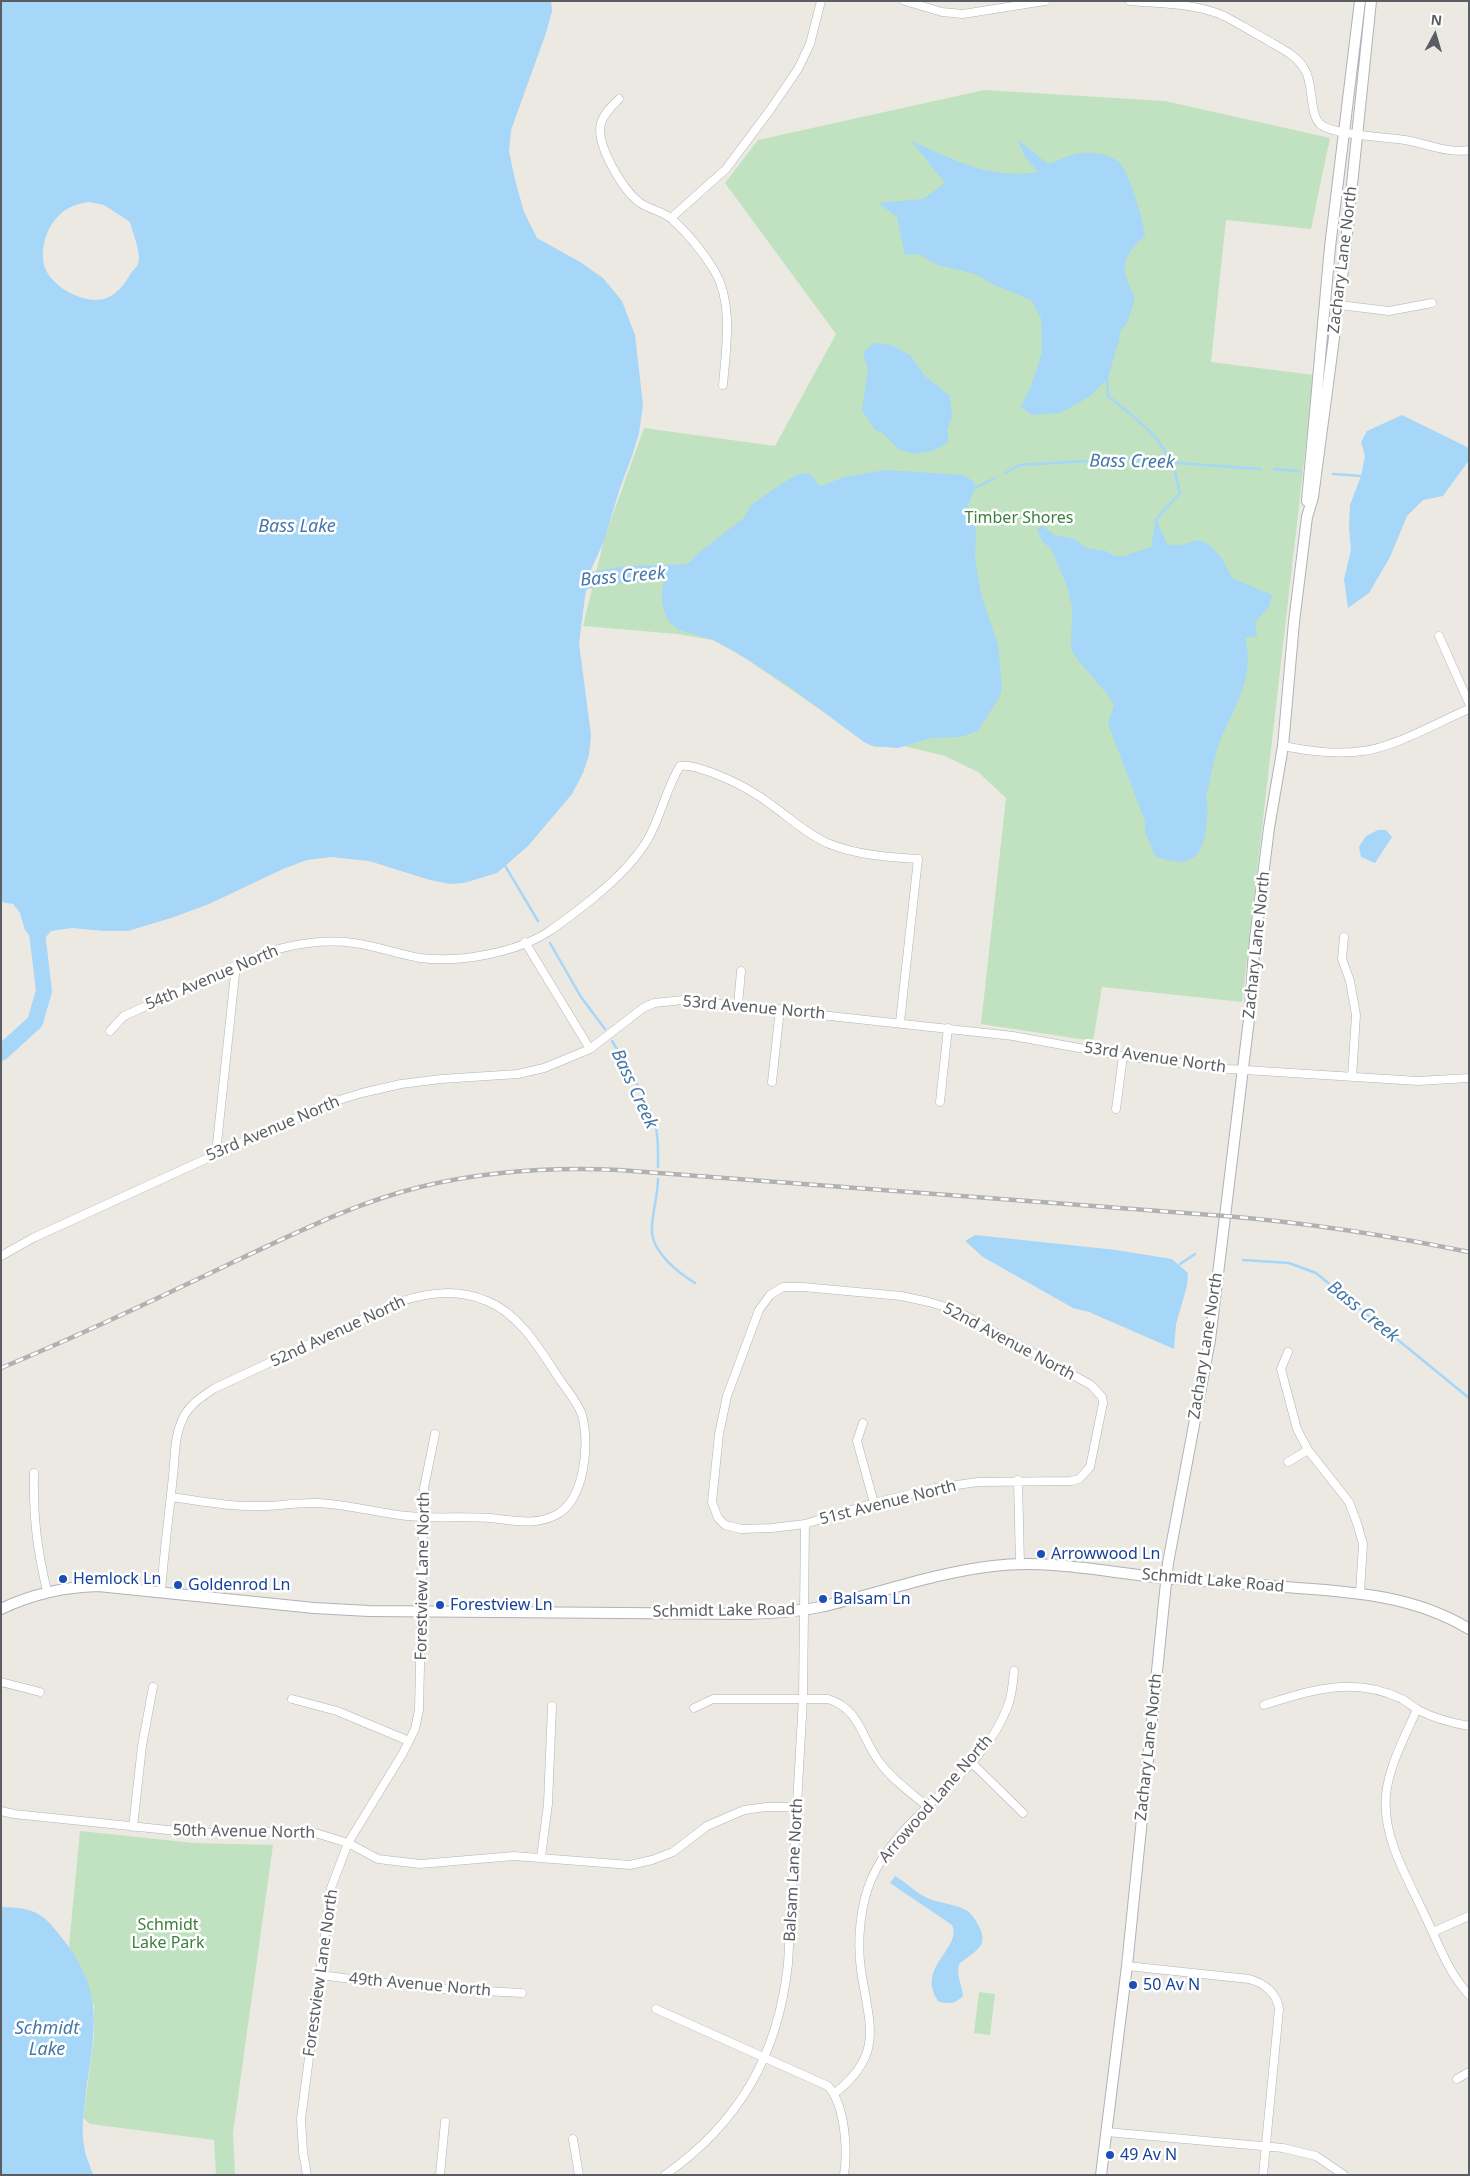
<!DOCTYPE html>
<style>
body{margin:0}
#map{position:relative;width:1470px;height:2176px;overflow:hidden;background:#ece9e2;font-family:"Noto Sans",sans-serif}
canvas{display:block}
.frame{position:absolute;inset:0;border:2px solid #5a5e62;pointer-events:none}
.north{position:absolute;left:1410px;top:10px;width:50px;height:50px;-webkit-text-stroke:4px #fff;paint-order:stroke;rotate:6deg;font-size:14px;font-weight:700;line-height:20px;text-align:center;color:#5a5e62}
.north::after{content:'';display:block;margin:auto;width:18px;height:22px;background:#5a5e62;clip-path:polygon(50% 0,100% 100%,50% 72%,0 100%)}
</style>
<div id="map">
<canvas width="1470" height="2176"></canvas>
<div class="frame"></div>
<div class="north">N</div>
</div>
<script>
const g = document.querySelector('canvas').getContext('2d');
g.lineJoin = 'round';
function fillPath(path, color) { g.fillStyle = color; g.fill(path, 'evenodd'); }
function strokePath(path, color, width, dash) { g.strokeStyle = color; g.lineWidth = width; g.lineCap = dash ? 'butt' : 'round'; g.setLineDash(dash || []); g.stroke(path); }
function write(font, color, halo, rows, align = 'center') {
  g.font = font + ' "Noto Sans",sans-serif'; g.lineWidth = 5; g.setLineDash([]); g.textBaseline = 'middle'; g.strokeStyle = halo; g.fillStyle = color; for (const [text, x, y, turn = 0] of rows) {
    g.save(); g.translate(x, y); g.rotate((+turn || 0) * Math.PI / 180); g.textAlign = isNaN(turn) ? turn : align; if (halo) g.strokeText(text, 0, 0); g.fillText(text, 0, 0); g.restore();
  }
}
fillPath(new Path2D(`
 M984 90 1165 101 1330 138 1311 229 1226 220 1211 362 1314 375 1242 1002 1102 987 1093 1041 981 1024 1006 798 978 772 945 756 904 746 875 747 745 658 713 640 677 634 583 626 605 536 644 428 775 446 836 334 725 183 758 140Z
 M80 1831 194 1843 273 1845 233 2133 235 2175H216L214 2140 90 2124 83 2118 94 2037V2006L69 1946Z
 M979 1992 995 1994 990 2035 974 2033Z`), '#c1e2c0');
fillPath(new Path2D(`
 M1 1H551L552 11 546 33 511 130 509 151 515 180 524 212 537 238 580 262 603 278 622 301 635 335 643 405 639 433 632 456 620 488 604 541 590 572 585 597 579 643 591 735 589 755 583 773 572 794 528 846 497 873 464 883 450 884 430 880 369 861 331 857 307 860 283 869 209 904 171 918 128 931H104L72 928 51 931 38 946 25 930 20 913 13 904 1 902ZM89 202 104 205 130 222C133 234 139 247 139 259 139 267 133 269 130 275 124 284 120 291 109 297 89 307 53 289 45 268 41 257 43 242 48 231 58 212 69 205 89 202Z
 M1017 139 1048 164C1059 161 1070 154 1081 153 1092 151 1110 155 1119 162 1128 169 1144 223 1145 235 1120 261 1120 266 1135 298L1127 323 1120 331 1119 340 1108 378 1089 397 1060 413 1032 415 1021 407 1031 386 1042 353 1041 318 1031 300 992 284 975 274 938 265 918 254 905 255 897 217 878 203 923 199 945 183 911 141C953 159 989 180 1038 172L1026 158Z
 M873 343 891 345 910 355 926 377 950 396 952 416 947 431 949 442 932 451 915 454 900 450 881 432 875 430 862 410 868 369 863 354Z
 M1402 415 1469 448V460L1443 496 1423 500 1407 516 1390 557 1369 593 1348 608 1344 579 1351 550 1349 527 1350 505 1361 476 1365 456 1361 442 1367 431Z
 M885 470 964 475 975 483V488L968 505 976 531 975 559 982 598 998 645 1002 687 1000 696 978 731 961 737 931 738 898 748 872 746 864 742 787 685 734 651 713 640 679 630 667 620 662 602V587L674 567 686 565 702 550 744 518 751 505 786 481 799 474 808 473 815 479 818 485H823L845 477Z
 M1156 519 1167 544C1182 547 1182 544 1194 541 1211 537 1227 566 1232 578L1272 595 1269 607 1255 622 1257 636 1245 638C1256 675 1234 707 1220 741 1213 758 1211 779 1206 797 1209 807 1207 818 1206 828 1202 863 1185 868 1155 856L1145 832V821L1108 724 1114 705 1108 695 1077 659 1071 649 1072 607 1067 586 1051 549 1042 541 1037 529 1042 526 1055 535 1074 539 1087 548 1106 551 1115 556H1124L1151 547Z
 M1378 830H1386L1392 837 1375 863 1361 857 1359 847 1366 836Z
 M975 1235 1116 1250 1172 1259 1188 1273 1187 1286 1176 1324 1174 1349 1089 1312 1073 1308 983 1257 965 1241Z
 M895 1876C906 1882 915 1892 927 1898 940 1903 953 1904 964 1909 970 1912 974 1917 977 1923 991 1946 976 1950 959 1964 956 1976 962 1984 963 1996 955 2004 950 2004 939 2002 914 1968 963 1948 952 1925L890 1883Z
 M1 1907C35 1908 42 1912 62 1938 105 1991 95 2030 86 2092 84 2110 81 2128 84 2146 85 2155 90 2165 93 2175H1Z`), '#a6d6f8');
strokePath(new Path2D(`
 M1107 376 1108 396C1129 414 1162 435 1169 462
 M1274 469 1299 471
 M1005 473 1019 465 1122 459 1261 469
 M1333 474 1361 476
 M973 489 995 478
 M1157 522 1156 519 1180 493 1173 463
 M504 864 538 921
 M550 943 581 997 605 1029
 M612 1041C628 1067 645 1096 655 1124 659 1138 658 1153 658 1167
 M658 1179C658 1197 651 1215 652 1233 654 1254 679 1273 695 1283
 M1243 1260 1289 1263 1316 1273 1469 1398
 M1180 1264 1195 1254`), '#a6d6f8', 2.5);
strokePath(new Path2D(`
 M569 584 627 574 693 572
 M1 1053 35 1022 44 991 36 924`), '#a6d6f8', 16);
const street = new Path2D(`
 M905 1 942 12 963 14 1045 1
 M1130 1C1161 4 1195 3 1224 16 1238 23 1252 32 1267 40 1280 48 1297 55 1305 70 1314 85 1309 113 1320 124 1332 135 1387 137 1405 140 1425 143 1449 154 1469 150
 M619 99C612 106 604 113 601 123 595 144 623 190 639 202 649 210 664 211 673 220 688 234 703 252 714 270 734 303 726 348 723 385
 M671 218 726 169 770 110 798 69 810 44 821 1
 M1339 305 1389 311 1432 303
 M1439 636 1469 703
 M1283 746C1309 751 1336 755 1363 751 1395 747 1438 722 1469 709
 M1344 937 1342 959 1350 981 1356 1015 1352 1077
 M525 942 590 1049
 M738 1005 741 971
 M110 1031 124 1016 264 953C294 944 322 939 354 943 376 946 398 954 420 958 459 963 515 953 548 932 563 922 577 911 591 900 612 883 634 863 648 839 661 816 666 789 680 766 692 765 701 769 713 773 734 781 755 792 773 806 791 819 807 834 827 843 856 855 887 857 918 859L900 1022
 M772 1082 780 1009
 M940 1102 948 1028
 M1116 1109 1123 1056
 M216 1153 236 965
 M1 1256 33 1238 326 1104 362 1093 401 1084 441 1079 518 1074 544 1068 590 1049 643 1008 654 1003 683 1000 1013 1036 1123 1056 1229 1069 1418 1081 1469 1078
 M783 1287H803L901 1296 929 1302 955 1310 1091 1385 1102 1397 1103 1403 1090 1467 1079 1479 1071 1481 978 1482 935 1488 874 1503 805 1524 772 1528 741 1529 725 1525 718 1518 712 1502 719 1434 727 1396 759 1310 770 1295Z
 M1288 1352 1281 1369 1297 1429 1308 1450 1349 1502 1357 1523 1363 1544 1360 1593
 M863 1423 857 1441 874 1503
 M1288 1462 1308 1450
 M34 1473C33 1516 37 1549 47 1591
 M1018 1480 1020 1564
 M161 1591C164 1553 169 1515 173 1476 175 1459 174 1439 181 1423 186 1407 201 1397 215 1388L402 1301C431 1292 458 1289 487 1301 520 1314 541 1351 560 1380 568 1391 578 1403 582 1415 590 1443 585 1500 556 1515 535 1526 512 1520 490 1518 462 1516 434 1519 407 1516 377 1513 347 1504 317 1503 298 1502 280 1506 261 1506 231 1507 200 1501 171 1497
 M1 1682 40 1692
 M292 1699 337 1711 409 1741
 M1264 1705C1312 1690 1353 1676 1402 1699 1407 1702 1412 1706 1418 1710 1434 1718 1451 1723 1469 1726
 M694 1708 713 1699H828C861 1709 861 1739 881 1764 893 1780 911 1793 927 1806
 M1417 1709C1405 1737 1389 1765 1386 1795 1382 1839 1409 1880 1426 1918 1439 1945 1448 1972 1469 1995
 M971 1762 1023 1813
 M1 1811 14 1814 197 1833 309 1831 348 1843 378 1859 420 1864 514 1856 630 1865 652 1860 673 1852 707 1826 744 1810 766 1807H798
 M133 1827 142 1746 153 1687
 M541 1857 548 1804 552 1706
 M1433 1932 1469 1916
 M1127 1966 1249 1979C1264 1983 1277 1993 1279 2009L1263 2175
 M319 1975 427 1988 522 1993
 M656 2009 828 2086C845 2105 848 2149 844 2175
 M1457 2079 1469 2072
 M835 2093C885 2054 869 2024 861 1970 857 1942 860 1906 871 1880 900 1812 980 1778 1007 1708 1012 1697 1013 1683 1014 1671
 M1107 2132 1283 2148 1316 2156 1344 2175
 M573 2139 579 2175
 M307 2175 303 2152 301 2119 331 1888 348 1843 403 1753 415 1729 419 1710 424 1488 435 1434
 M440 2175 445 2122
 M665 2175C740 2122 778 2055 788 1964L803 1698 805 1524`);
const secondary = new Path2D(`
 M1307 501 1330 247 1360 1
 M1 1609C32 1594 63 1587 98 1586L314 1608 369 1611 748 1614C772 1613 796 1612 820 1607 878 1594 933 1573 993 1566 1050 1559 1109 1573 1166 1578 1210 1582 1254 1584 1298 1588 1357 1592 1417 1597 1469 1629
 M1101 2175 1127 1966 1168 1563 1210 1340 1249 1019 1255 939 1269 828 1283 746 1294 622 1307 517 1313 497 1344 262 1371 1`);
strokePath(street, '#afb3b6', 9);
strokePath(secondary, '#afb2b6', 12);
strokePath(street, '#fff', 8);
strokePath(secondary, '#fff', 10);
const rail = new Path2D(`
 M1 1368C83 1334 162 1296 242 1258 300 1231 358 1202 420 1187 486 1171 552 1167 619 1170L1225 1216C1309 1223 1386 1235 1469 1252`);
strokePath(rail, '#b0b1b2', 4.5);
strokePath(rail, '#fff', 2.5, [8]);
for (const [x, y, r, color] of [
 [1041,1554,5,"#1a4fb4"],
 [63,1579,5,"#1a4fb4"],
 [178,1585,5,"#1a4fb4"],
 [823,1599,5,"#1a4fb4"],
 [440,1605,5,"#1a4fb4"],
 [1133,1985,5,"#1a4fb4"],
 [1110,2155,5,"#1a4fb4"]
]) { const dot = new Path2D(); dot.arc(x, y, r, 0, 2 * Math.PI); g.fillStyle = color; g.fill(dot); strokePath(dot, '#fff', 2); }
write('16px', '#5a5e62', '#fff', [
 ["Zachary Lane North",1343,260,-83],
 ["Zachary Lane North",1257,945,-84],
 ["54th Avenue North",212,978,-23],
 ["53rd Avenue North",754,1008,5],
 ["53rd Avenue North",1155,1058,8],
 ["53rd Avenue North",273,1129,-23],
 ["52nd Avenue North",338,1332,-25],
 ["52nd Avenue North",1009,1342,28],
 ["Zachary Lane North",1206,1346,-81],
 ["51st Avenue North",888,1503,-14],
 ["Forestview Lane North",423,1576,-89],
 ["Schmidt Lake Road",1213,1581,5],
 ["Schmidt Lake Road",724,1611,-1],
 ["Zachary Lane North",1149,1747,-84],
 ["Arrowood Lane North",936,1799,-49],
 ["50th Avenue North",244,1832,1],
 ["Balsam Lane North",794,1870,-87],
 ["Forestview Lane North",321,1973,-82],
 ["49th Avenue North",420,1985,5]
]);
write('16px', '#3b803c', '#fff', [
 ["Timber Shores",1019,518],
 ["Schmidt",168,1925],
 ["Lake Park",168,1943]
]);
write('16px', '#164399', '#fff', [
 ["Arrowwood Ln",1051,1554],
 ["Hemlock Ln",73,1579],
 ["Goldenrod Ln",188,1585],
 ["Balsam Ln",833,1599],
 ["Forestview Ln",450,1605],
 ["50 Av N",1143,1985],
 ["49 Av N",1120,2155]
], 'left');
write('italic 18px', '#4578a8', '#fff', [
 ["Bass Creek",1132,462,1],
 ["Bass Lake",297,527],
 ["Bass Creek",623,577,-5],
 ["Bass Creek",634,1089,65],
 ["Bass Creek",1363,1312,39],
 ["Schmidt",47,2029],
 ["Lake",47,2050]
]);
</script>
